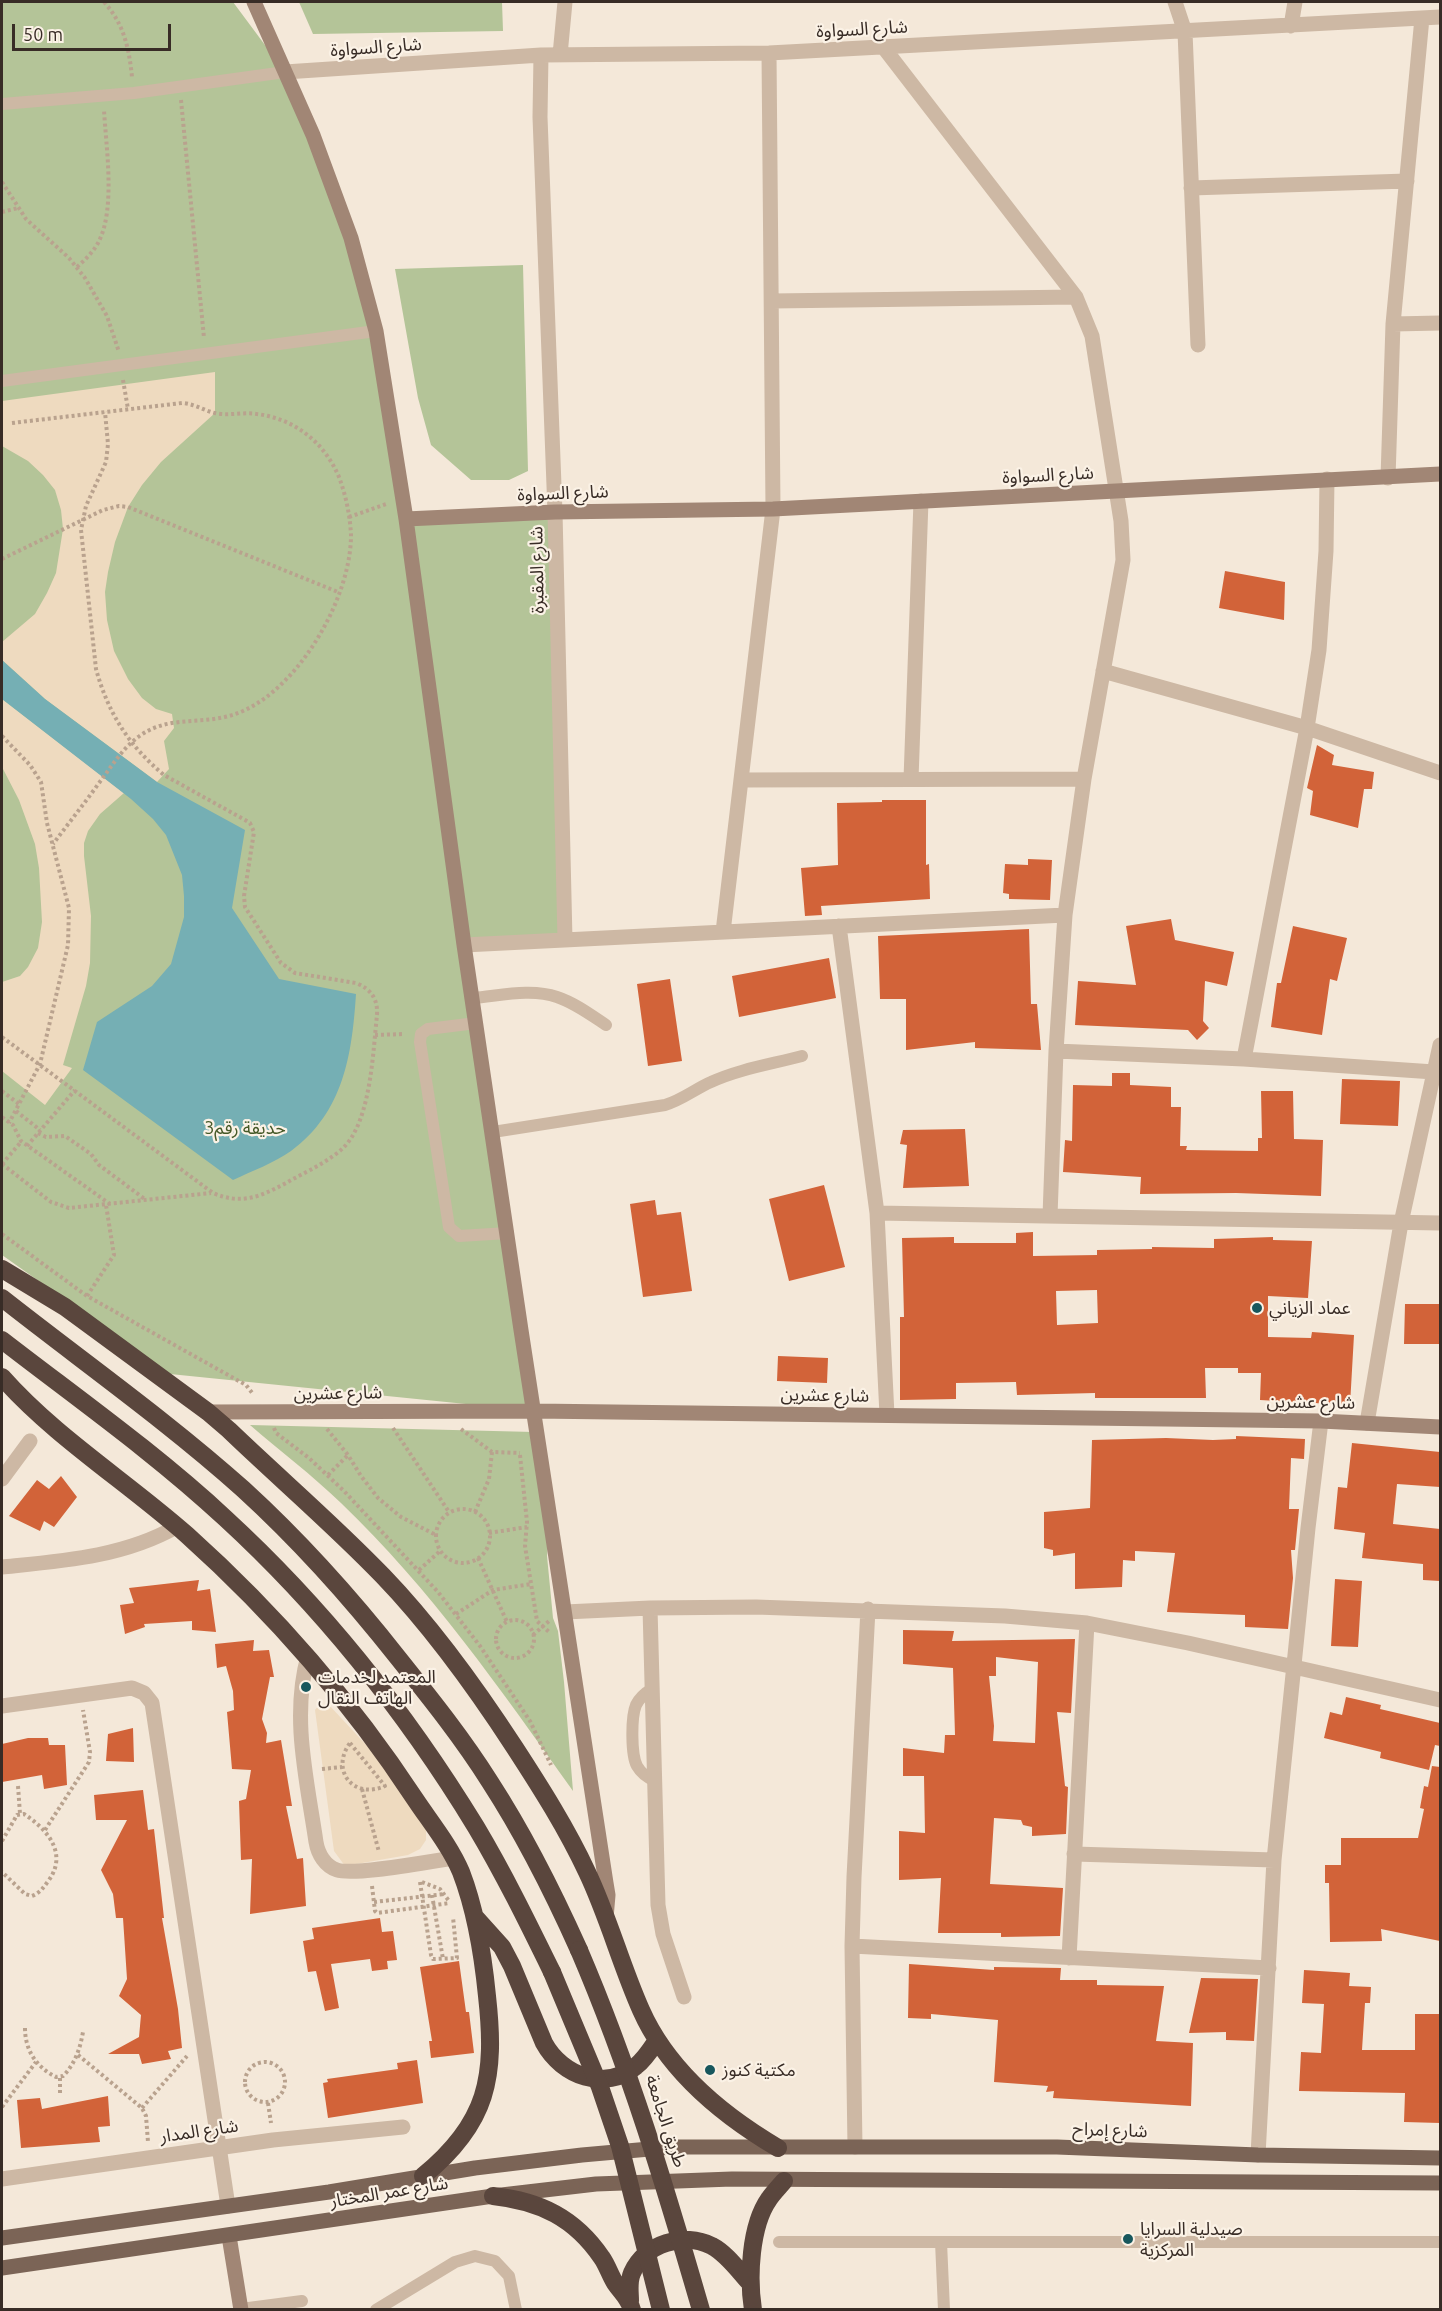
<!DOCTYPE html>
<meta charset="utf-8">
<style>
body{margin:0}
#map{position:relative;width:1442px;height:2311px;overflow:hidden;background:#f4e8d9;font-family:Ubuntu,sans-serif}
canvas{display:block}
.frame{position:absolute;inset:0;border:3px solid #382c26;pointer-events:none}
.scale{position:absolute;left:12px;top:24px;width:159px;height:27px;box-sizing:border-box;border:3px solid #382c26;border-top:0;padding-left:8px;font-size:18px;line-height:21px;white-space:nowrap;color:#382c26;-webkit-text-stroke:4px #fbf2e6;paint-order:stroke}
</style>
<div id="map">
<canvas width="1442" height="2311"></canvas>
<div class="frame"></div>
<div class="scale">50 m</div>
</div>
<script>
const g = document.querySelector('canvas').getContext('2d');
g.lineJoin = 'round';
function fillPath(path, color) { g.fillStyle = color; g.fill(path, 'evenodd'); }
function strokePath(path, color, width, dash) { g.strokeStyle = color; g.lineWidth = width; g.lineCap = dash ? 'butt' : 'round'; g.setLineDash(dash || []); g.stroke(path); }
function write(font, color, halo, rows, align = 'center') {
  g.font = font + ' Ubuntu,"Noto Sans Arabic",sans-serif'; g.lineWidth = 4.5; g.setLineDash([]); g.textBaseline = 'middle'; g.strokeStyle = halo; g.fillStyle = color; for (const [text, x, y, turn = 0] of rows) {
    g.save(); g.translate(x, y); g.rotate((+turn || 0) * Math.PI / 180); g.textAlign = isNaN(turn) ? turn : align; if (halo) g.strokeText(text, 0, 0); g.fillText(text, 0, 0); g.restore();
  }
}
fillPath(new Path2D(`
 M2 2H233L285 72 351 238 406 519 555 512 565 940 465 945 535 1411 170 1374 2 1255Z
 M299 2H502L503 31 313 34Z
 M523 265 528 471 509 480H471L431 445 418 398 395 269Z
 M250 1425 534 1432 549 1535 547 1556 553 1618 558 1631 564 1682 573 1791C501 1690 430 1588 341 1503 312 1475 280 1451 250 1425Z`), '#b4c498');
fillPath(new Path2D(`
 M215 372V413L161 462 142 485 128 507 115 542 108 572 105 592 107 620 114 651 128 679 142 698 156 709 172 714 174 728 164 741 169 769 157 782 45 699 2 660V642L35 614 47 593 56 573 63 529 61 510 55 490 43 475 28 461 2 446V401Z
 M2 699 124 793 100 814 88 831 84 843V856L91 916 90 963 86 986 63 1065 72 1068 45 1105 2 1071V982L20 976 28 967 38 948 42 922 39 868 35 844 19 800 2 767Z
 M320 1704 329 1705 383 1763 426 1827V1840L420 1849 408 1855 345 1866 334 1851 315 1710Z`), '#eedabf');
fillPath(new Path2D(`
 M2 660 45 699 157 782 245 830 232 908 279 979 356 994C352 1054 344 1112 291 1151 274 1163 252 1171 233 1180L83 1070 97 1022 152 986 171 964 184 917V896L182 875 166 835 153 819 131 799 2 699Z`), '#75afb4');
fillPath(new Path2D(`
 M1225 571 1285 582 1284 620 1219 608Z
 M1317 745 1334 755 1332 765 1374 772 1372 789H1364L1358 828 1310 815 1313 791 1307 788Z
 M882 800H926V865L929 864 930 899 821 906 822 915 805 916 801 868 838 865 837 803 882 802Z
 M1028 859 1052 860 1050 900 1009 899V894L1003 893 1005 864 1028 865Z
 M1171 919 1175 940 1234 952 1227 986 1205 981 1203 1021 1209 1028 1197 1040 1188 1030 1075 1025 1078 981 1136 985 1126 926Z
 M1293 926 1347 938 1337 981 1330 979 1322 1035 1271 1027 1277 983H1281Z
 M1029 929 1031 1004H1037L1041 1050 975 1048V1042L906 1050V999H880L878 936Z
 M829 958 836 998 739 1017 732 976Z
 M670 979 682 1061 648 1066 637 984Z
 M1112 1073H1130V1085L1171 1087V1107H1181L1180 1146H1187L1186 1150 1258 1151V1138H1262L1261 1091H1293L1294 1139 1323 1140 1321 1196 1236 1193 1140 1194 1141 1177 1063 1172 1065 1140 1072 1141 1073 1085 1112 1086Z
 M1342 1079 1400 1081 1398 1126 1340 1124Z
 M965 1129 969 1186 903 1188 907 1145 900 1144 903 1130Z
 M824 1185 845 1267 789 1281 769 1199Z
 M655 1200 657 1215 681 1212 692 1291 643 1297 630 1204Z
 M1033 1232V1256L1097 1255V1250L1152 1249V1247L1214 1248V1239L1273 1237V1240L1312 1241 1308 1298 1268 1296V1337L1311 1338 1312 1332 1354 1335 1350 1405 1260 1400 1261 1373H1238V1368H1205L1206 1398H1095V1393L1017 1395 1016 1382 956 1383V1399L900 1400V1317H904L902 1238 954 1237V1243H1016V1233ZM1097 1290 1098 1323 1057 1325 1056 1291Z
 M1405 1304H1440V1344H1404Z
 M778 1356 828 1358 827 1383 777 1381Z
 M1236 1436 1305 1439 1304 1459 1291 1458 1289 1509H1299L1295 1550H1291L1293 1578 1288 1629 1245 1627V1615L1167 1612 1175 1553 1135 1551V1561L1123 1560 1122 1587 1075 1589V1553L1053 1556V1550L1044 1548V1512L1090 1508 1092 1440 1166 1438 1213 1440 1236 1439Z
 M1352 1443 1440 1452V1487L1397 1484 1393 1524 1440 1529V1581L1423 1580V1564L1362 1558 1365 1533 1334 1529 1338 1487 1347 1488Z
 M61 1476 77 1497 54 1527 44 1521 40 1531 9 1516 37 1480 49 1489Z
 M1335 1579 1362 1581 1358 1647 1331 1646Z
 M199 1580 197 1591 210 1589 216 1632 192 1630V1621L144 1624 145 1627 125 1634 120 1605 134 1603 129 1588Z
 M903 1630 954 1631 952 1641 1075 1639 1071 1713 1057 1712 1065 1786 1068 1787 1066 1834 1032 1836V1827L1023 1825 1021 1820 994 1818 990 1884 1063 1888 1060 1936 1001 1937V1933H938L941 1878 899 1880V1831L925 1833 924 1776H903V1748L944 1753 945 1735H955L953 1668 903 1664ZM996 1657 1038 1662 1035 1743 993 1741 994 1726 989 1676H996Z
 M254 1640 253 1651 269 1650 274 1677H270L262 1719 267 1733 266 1743 281 1740 292 1806H286L297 1859 303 1858 306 1906 250 1914 252 1859 241 1860 239 1801 246 1799 251 1770 232 1769 227 1712 234 1710 233 1691 226 1666 217 1668 215 1644Z
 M1346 1697 1381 1705 1380 1709 1440 1723V1746L1435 1745 1429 1770 1380 1758 1381 1752 1324 1738 1330 1712 1342 1715Z
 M133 1728 134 1762 106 1761 108 1734Z
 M28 1738H48L49 1745H65L67 1785 44 1789 42 1775 2 1782V1744Z
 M1432 1766 1440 1767V1941L1381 1929 1382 1941 1330 1942 1329 1883H1325V1865H1341V1838H1418L1424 1809 1420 1808 1424 1786 1428 1787Z
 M143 1790 148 1830 154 1829 164 1918H162L178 2009 182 2048 168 2051 171 2059 142 2064 139 2054H108L139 2037 141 2015 119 1996 127 1979 123 1918H116L113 1894 101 1870 127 1820H96L94 1795Z
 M380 1918 382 1932 393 1931 397 1960 387 1961 388 1969 372 1971 370 1959 331 1964 339 2008 325 2011 316 1971 308 1972 303 1941 314 1939 312 1928Z
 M459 1961 466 2012H469L474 2053 431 2058 429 2041H432L420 1967Z
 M909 1964 994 1970V1967L1061 1968 1060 1980H1097V1985L1164 1986 1156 2041 1193 2043 1191 2106 1053 2098 1054 2091 1046 2092 1048 2086 994 2082 998 2020 931 2014V2019L908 2018Z
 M1304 1970 1350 1973 1349 1986 1371 1987 1370 2003H1365L1362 2050H1415V2014H1440V2123L1404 2122 1405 2093 1299 2091 1301 2052 1321 2053 1324 2004 1302 2003Z
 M1201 1978 1258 1979 1254 2041 1226 2040V2032L1189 2033Z
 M417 2060 423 2103 328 2118 323 2083 328 2082 327 2079 398 2069 397 2063Z
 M108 2096 110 2126 98 2127 100 2142 21 2148 17 2100 40 2098 42 2109Z`), '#d26339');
strokePath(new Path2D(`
 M104 2C124 24 129 48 132 77
 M181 100 204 338
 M2 182 26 219 69 258 85 278 107 316 119 352
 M2 212 18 208
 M77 267C85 260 93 252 98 243 116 210 106 147 104 110
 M123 380 128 409
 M12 423 182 403C197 404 207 413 221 414 233 415 245 412 257 414 295 419 324 442 339 477 346 496 350 515 351 535 351 597 301 684 245 710 208 728 173 713 141 735 123 747 112 766 99 783 84 804 68 824 53 844
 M349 517 386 504
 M2 559 103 510 119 506 128 507 338 592
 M2 736 30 765 41 782 47 823 69 908 68 945 40 1064 9 1123
 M375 1035 405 1034
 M2 1037 213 1193C241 1205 260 1197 286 1183 305 1172 329 1162 344 1147 371 1120 373 1051 377 1015 378 999 371 989 356 983L295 973 281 963 245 907 244 896 254 832 250 823 245 820 164 775C129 746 108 713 96 669L81 530 86 506 106 462 108 444 105 412
 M2 1091 19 1104
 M16 1111 40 1130
 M2 1117 13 1125 21 1141 110 1204
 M38 1133 46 1137 65 1136 91 1154 99 1165 146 1200
 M27 1146 75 1090
 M2 1164 51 1202 69 1208 211 1193
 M2 1164 21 1142
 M2 1234 87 1296 237 1380 246 1385 253 1394
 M87 1296 114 1255 106 1205
 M274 1428 276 1433 309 1458 344 1491 438 1592 480 1646 530 1721 551 1765
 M393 1428 449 1512
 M327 1429 348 1455 361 1476 378 1498 401 1517 436 1535
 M461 1429 492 1452 520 1453
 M520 1455 527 1522 525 1546 537 1621 549 1632
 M328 1475 348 1455
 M436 1536a27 27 0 1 1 54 0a27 27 0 1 1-54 0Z
 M475 1512 489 1479 492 1452
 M489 1533 527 1527
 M478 1558 507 1622
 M419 1570 440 1551
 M456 1614 493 1590 531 1584
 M496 1639a19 19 0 1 1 38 0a19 19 0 1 1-38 0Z
 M533 1635 549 1621
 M350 1743 385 1786C353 1800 330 1770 350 1743Z
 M322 1769 342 1767
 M18 1786 20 1814
 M362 1789 379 1852
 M45 1830 89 1762 90 1752 83 1710
 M2 1841 17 1815 24 1814C47 1829 68 1853 49 1880 44 1887 40 1893 32 1896L25 1894 2 1872
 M420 1882 431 1955 433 1959 457 1958 453 1917
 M422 1882 440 1889 449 1901
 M372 1886 375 1911 377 1913 450 1903
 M432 1895 443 1959
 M374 1902 445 1894
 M25 2028C25 2050 36 2067 56 2077L63 2076C75 2064 80 2049 83 2032
 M78 2055 142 2108 146 2116 148 2142
 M245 2082a20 20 0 1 1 40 0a20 20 0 1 1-40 0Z
 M60 2078V2093
 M268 2103 271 2123
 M2 2107 36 2062
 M142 2108 187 2056`), '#b9a28e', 4, [3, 3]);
strokePath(new Path2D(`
 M2 104 134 93 285 72
 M2 381 376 331
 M473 998C499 996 531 988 557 997 575 1003 591 1015 606 1025
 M476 1023 428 1029 421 1034 420 1042 449 1227 459 1236 508 1233
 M493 1132 665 1105C682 1100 695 1089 711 1082 739 1069 772 1064 802 1056
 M652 1689C645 1693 640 1697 636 1705 631 1717 631 1755 637 1766 641 1773 648 1778 655 1781
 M779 2242H1440
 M941 2242 944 2310
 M241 2309 302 2301
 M376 2310 455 2262 475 2256 495 2261 509 2276 516 2310`), '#cdb8a4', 12);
strokePath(new Path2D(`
 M1175 2 1185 32 1198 345
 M1291 26 1295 2
 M884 48 1076 297 1092 336 1121 521 1123 560 1084 779 1065 915 1056 1051 1050 1216
 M541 55 540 117 555 512 565 940
 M560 55 565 2
 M285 72 541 55 769 53 1440 17
 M1191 188 1407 181
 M772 301 1076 297
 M1393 324 1440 323
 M1388 478 1393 324 1422 18
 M1103 671 1307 728 1440 773
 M911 779 921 501
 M741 780 1084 779
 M839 926 877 1213 887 1415
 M723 932 773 509 769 53
 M464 945 1065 915
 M1056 1051 1244 1059 1434 1072
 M1244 1059 1307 728 1319 650 1326 551 1327 479
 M877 1213 1440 1223
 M1367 1423 1401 1223 1440 1045
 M2 1479 30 1441
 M2 1567C62 1561 123 1557 176 1527
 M650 1608 658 1905 663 1934 684 1997
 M565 1612 650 1608 756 1607 1005 1616 1087 1623 1188 1643 1440 1700
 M308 1656C291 1717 307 1780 316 1842 318 1854 325 1866 337 1870 355 1876 431 1861 454 1858
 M2 1706 132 1688 144 1693 152 1703 228 2206
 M1074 1854 1274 1860
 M852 1946 1269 1968
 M1069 1958 1087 1623
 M855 2147 852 1946 854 1877 868 1609
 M1258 2155 1274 1860 1308 1528 1321 1421
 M2 2179 273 2140 403 2127`), '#cdb8a4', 15);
strokePath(new Path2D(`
 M254 2 313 135 351 238 376 331 406 519 464 945 521 1330 606 1883 608 1895 606 1918
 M406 519 555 512 773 509 1440 474
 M208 1412 535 1411 1321 1421 1440 1427
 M229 2236 241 2310`), '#a18675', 15);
strokePath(new Path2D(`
 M2 2238 329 2192 475 2168 582 2155 672 2147H1057L1258 2155 1440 2158
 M2 2268 493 2196 596 2184 732 2179 1440 2183`), '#7b6456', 15);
strokePath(new Path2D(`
 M2 1269 65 1307 208 1412 229 1430C280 1479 334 1525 383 1576 433 1628 476 1688 515 1748 541 1788 567 1829 587 1872 608 1916 621 1965 641 2010 668 2071 722 2115 778 2148
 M2 1298C82 1361 167 1421 243 1489 300 1541 351 1598 399 1659 431 1699 463 1739 490 1782 525 1836 553 1892 579 1950
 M2 1340C77 1398 155 1453 225 1518 323 1608 407 1714 476 1827 504 1874 528 1923 552 1972
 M2 1377C54 1436 127 1482 187 1535 275 1614 350 1700 415 1799 431 1823 450 1846 461 1872 476 1911 483 1955 487 1996 496 2077 488 2123 423 2176
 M475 1917 502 1947 512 1966 544 2043C562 2076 605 2092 636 2066 645 2059 651 2049 657 2040
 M493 2196C540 2201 575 2218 602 2258 607 2265 610 2275 615 2283 621 2292 629 2298 632 2310
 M630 2301C630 2292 628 2282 632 2273 645 2243 684 2232 712 2246 727 2254 738 2270 749 2282
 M753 2310C748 2278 750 2226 769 2199 773 2193 779 2187 784 2181`), '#5a463d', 18);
strokePath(new Path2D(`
 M579 1950C630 2069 665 2186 701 2310
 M552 1972 600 2087 620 2146 661 2310`), '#5a463d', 18);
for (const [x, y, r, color] of [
 [1257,1308,6,"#18575d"],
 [306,1687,6,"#18575d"],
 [710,2070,6,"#18575d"],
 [1128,2239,6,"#18575d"]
]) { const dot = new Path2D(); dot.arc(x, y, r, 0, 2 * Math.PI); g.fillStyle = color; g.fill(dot); strokePath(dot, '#fbf2e6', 2); }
write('18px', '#382c26', '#fbf2e6', [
 ["شارع السواوة",862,29,-3],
 ["شارع السواوة",376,47,-4],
 ["شارع السواوة",1048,475,-3],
 ["شارع السواوة",563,493,-2],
 ["شارع المقبرة",537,570,-91],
 ["شارع عشرين",338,1393,-1],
 ["شارع عشرين",825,1395,1],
 ["شارع عشرين",1311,1402,1],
 ["طريق الجامعة",666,2121,72],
 ["شارع إمراح",1110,2130,2],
 ["شارع المدار",199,2131,-8],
 ["شارع عمر المختار",389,2192,-9]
]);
write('18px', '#455928', '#fbf2e6', [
 ["حديقة رقم3",245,1128]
]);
write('18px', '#382c26', '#fbf2e6', [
 ["عماد الزياني",1269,1308],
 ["المعتمد لخدمات",318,1677],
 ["الهاتف النقال",318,1698],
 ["مكتية كنوز",722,2070],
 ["صيدلية السرايا",1140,2229],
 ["المركزية",1140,2250]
], 'left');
</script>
